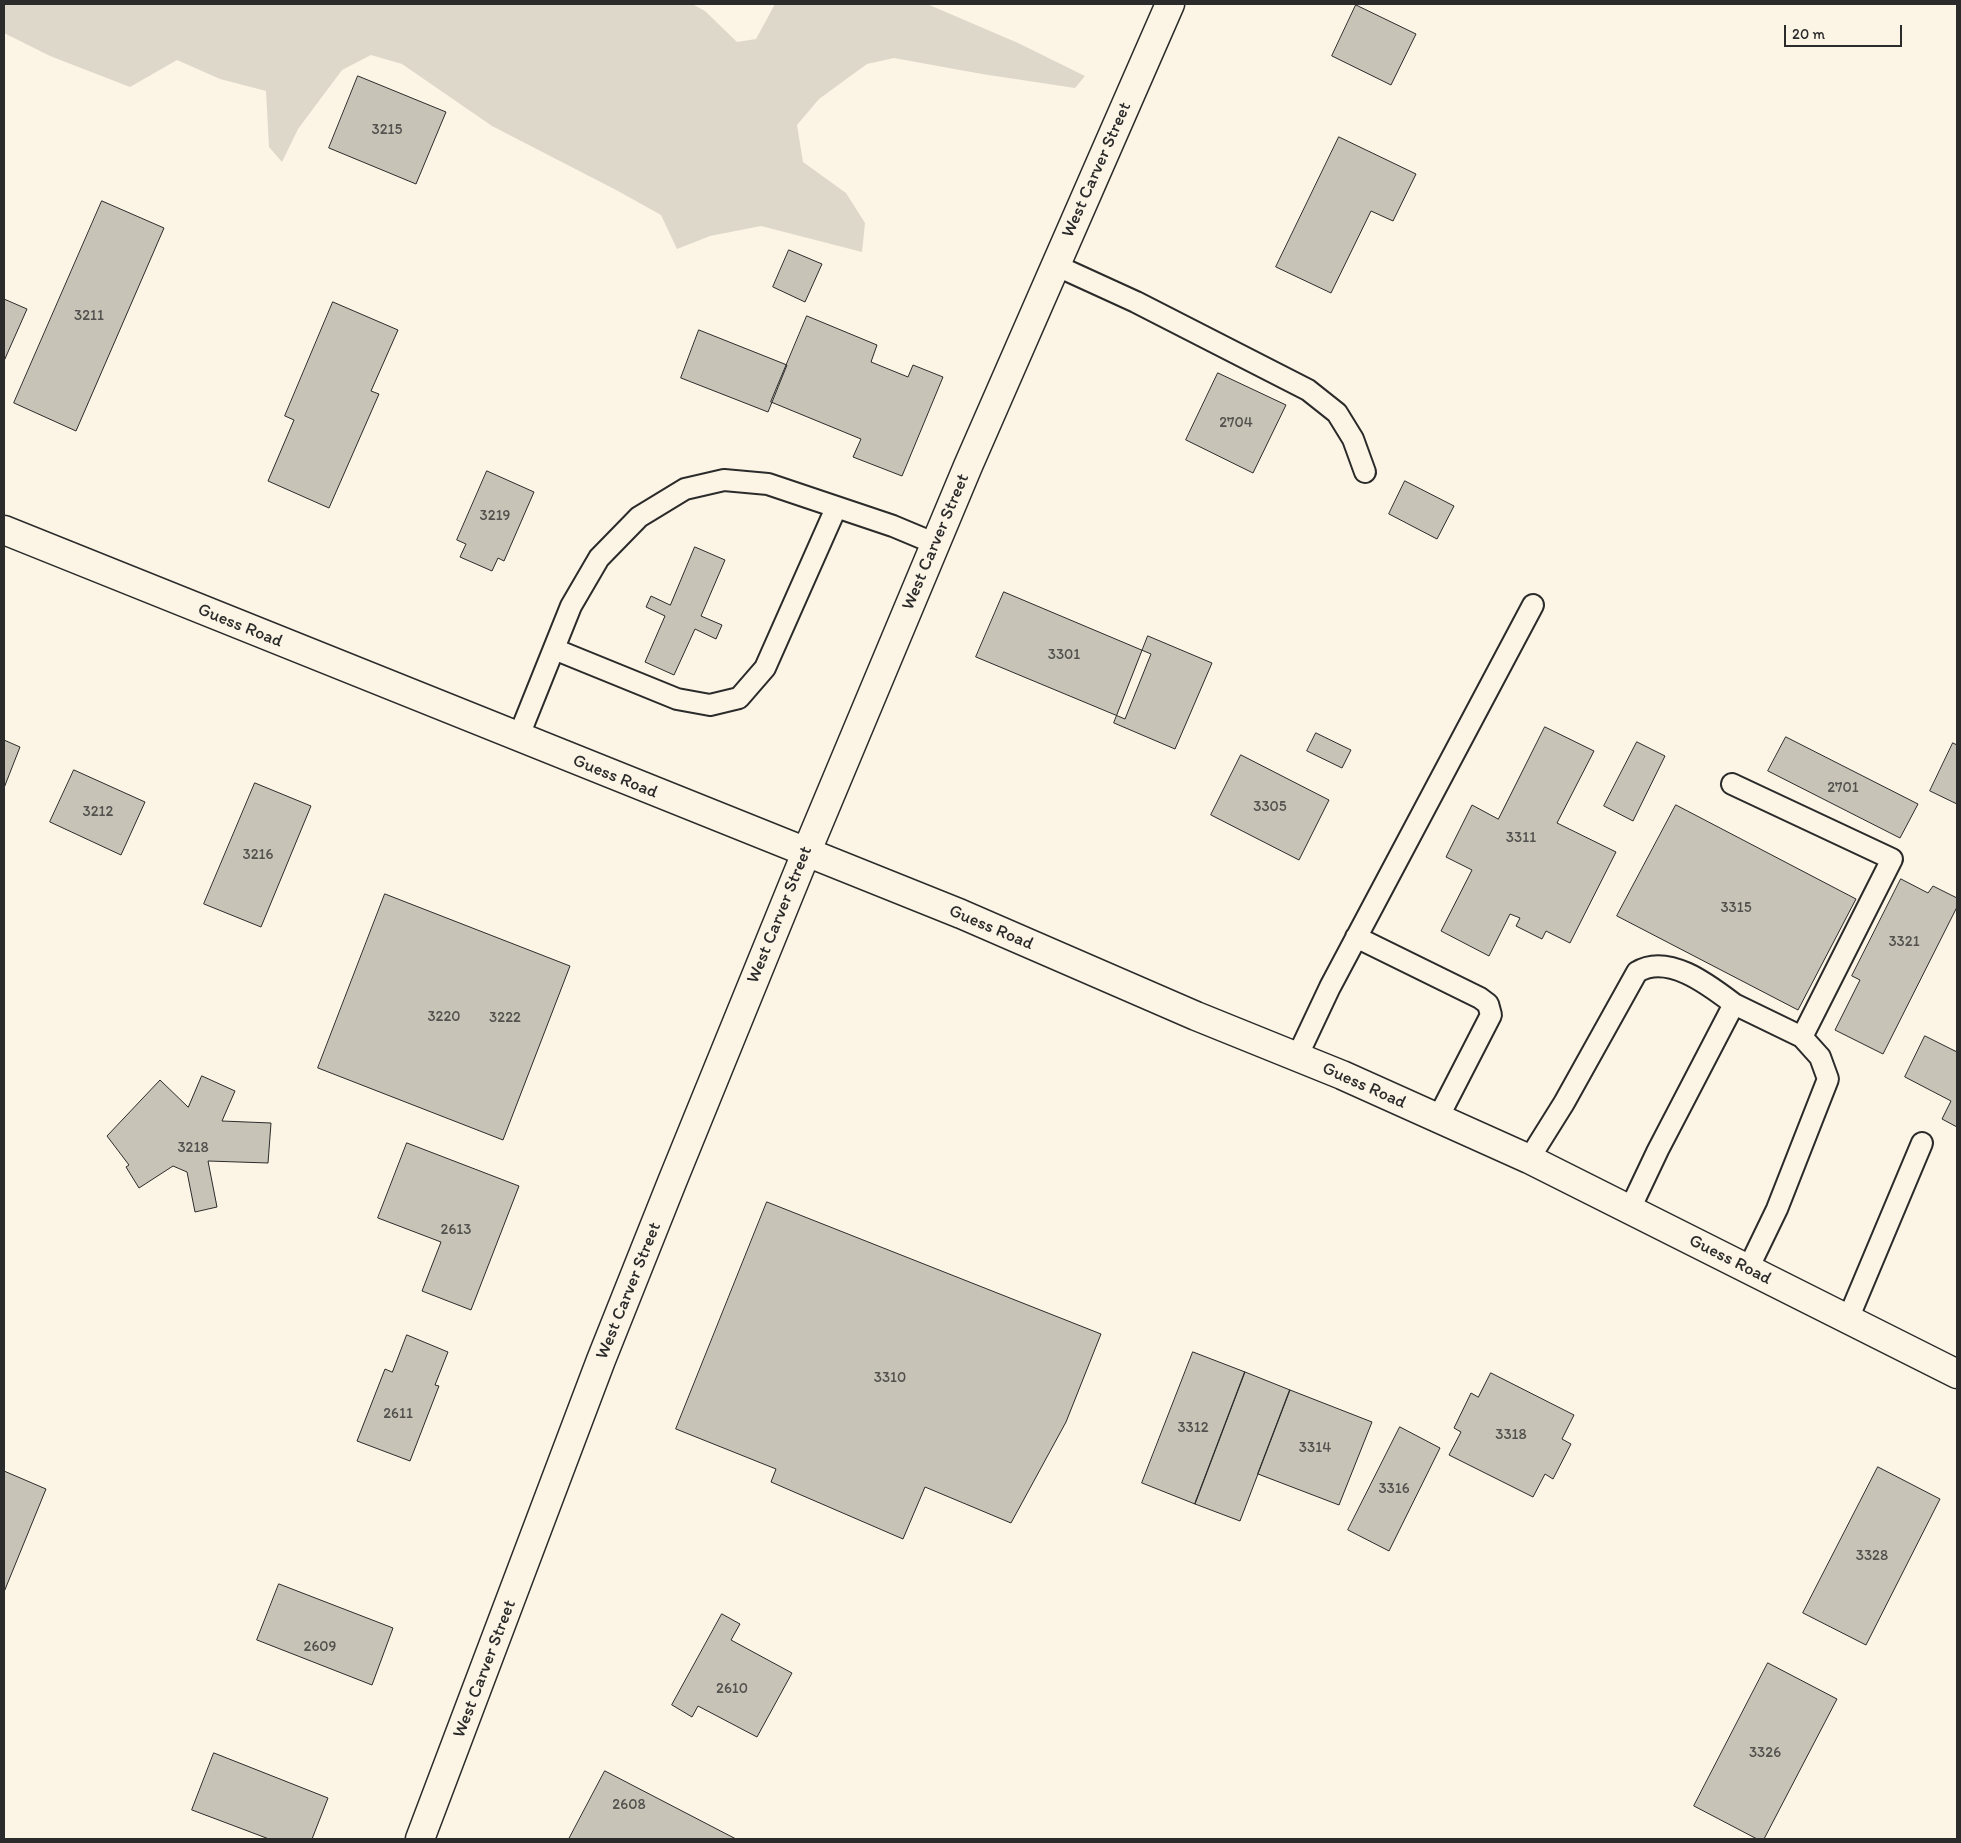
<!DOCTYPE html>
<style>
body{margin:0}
#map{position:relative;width:1961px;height:1843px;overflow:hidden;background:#fcf5e5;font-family:Itim,sans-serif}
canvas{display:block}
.frame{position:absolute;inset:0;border:5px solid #2b2b2b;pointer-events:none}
.scale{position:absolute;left:1784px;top:25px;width:118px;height:22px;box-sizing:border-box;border:2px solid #2b2b2b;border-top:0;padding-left:6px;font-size:15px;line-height:18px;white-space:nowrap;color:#2b2b2b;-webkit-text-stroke:4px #fcf5e5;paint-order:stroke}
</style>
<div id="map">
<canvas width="1961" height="1843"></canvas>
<div class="frame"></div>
<div class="scale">20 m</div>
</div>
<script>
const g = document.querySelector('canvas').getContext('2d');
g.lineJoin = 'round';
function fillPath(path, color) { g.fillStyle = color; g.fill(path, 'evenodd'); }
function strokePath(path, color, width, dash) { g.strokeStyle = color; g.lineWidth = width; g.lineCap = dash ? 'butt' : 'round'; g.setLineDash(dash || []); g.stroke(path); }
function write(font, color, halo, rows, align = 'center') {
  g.font = font + ' Itim,sans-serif'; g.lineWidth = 4; g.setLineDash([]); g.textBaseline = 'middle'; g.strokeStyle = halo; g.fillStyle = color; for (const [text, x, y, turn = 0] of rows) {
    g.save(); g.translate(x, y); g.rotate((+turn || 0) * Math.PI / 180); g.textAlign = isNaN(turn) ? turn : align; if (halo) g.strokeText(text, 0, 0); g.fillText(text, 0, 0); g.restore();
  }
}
fillPath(new Path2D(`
 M4 4H692L705 11 737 42 756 39 775 4H927L1018 43 1085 76 1075 88 982 74 894 58 867 64 819 99 797 125 803 162 846 193 865 223 862 252 761 226 710 236 677 249 661 215 618 191 492 126 402 64 371 55 342 70 298 129 282 162 269 147 266 91 220 79 177 60 130 87 50 56 4 33Z`), '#ded8ca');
const building = new Path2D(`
 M1356 5 1416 34 1391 85 1332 56Z
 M358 76 446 112 416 184 329 148Z
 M1339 137 1416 174 1393 221 1371 211 1331 293 1276 267Z
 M102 201 164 228 76 431 14 403Z
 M789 250 822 264 805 302 773 287Z
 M4 299 27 309 4 361Z
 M333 302 398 330 371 391 379 394 329 508 268 481 294 420 285 416Z
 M807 316 877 345 871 362 908 377 913 365 943 377 902 476 853 457 861 439 771 402Z
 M699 330 787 365 768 412 681 378Z
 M1218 373 1286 405 1253 473 1186 440Z
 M487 471 534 492 504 561 498 558 492 571 460 557 466 544 457 540Z
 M1405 481 1454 506 1437 539 1389 514Z
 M695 547 725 560 701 616 722 625 716 639 695 629 674 675 645 662 665 616 646 607 651 596 670 605Z
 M1004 592 1151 654 1125 719 976 657Z
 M1148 636 1212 663 1175 749 1114 723Z
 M1545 727 1594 751 1557 823 1616 852 1570 943 1546 931 1542 939 1516 926 1520 918 1510 914 1489 956 1441 931 1472 870 1446 857 1472 805 1498 819Z
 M1316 733 1351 750 1342 768 1307 751Z
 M1786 737 1918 804 1900 838 1768 771Z
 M4 740 20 747 4 788Z
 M1637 742 1665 756 1633 821 1604 806Z
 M1953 743 1957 745V804L1930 791Z
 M1241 755 1329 800 1299 860 1211 815Z
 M74 770 145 802 121 855 50 822Z
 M255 783 311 806 261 927 204 904Z
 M1676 805 1856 899 1798 1010 1617 916Z
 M1901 879 1928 893 1933 886 1957 898V907L1883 1054 1835 1030 1860 980 1852 976Z
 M385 894 570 966 503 1140 318 1068Z
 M1925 1036 1957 1052V1127L1942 1119 1951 1101 1905 1077Z
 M202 1076 235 1091 222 1121 271 1123 268 1163 208 1161 217 1207 195 1212 187 1172 173 1166 139 1188 126 1167 129 1165 107 1136 160 1080 188 1107Z
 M407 1143 519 1186 471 1310 422 1291 441 1242 378 1218Z
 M767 1202 1101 1334 1066 1422 1011 1523 925 1487 903 1539 771 1482 776 1469 676 1429Z
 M407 1335 448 1352 435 1385 439 1386 410 1461 357 1441 385 1369 392 1372Z
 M1193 1352 1245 1372 1195 1504 1142 1483Z
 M1245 1372 1290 1390 1240 1521 1195 1504Z
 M1491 1373 1574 1415 1562 1439 1571 1444 1553 1479 1545 1474 1533 1497 1449 1455 1461 1432 1454 1428 1471 1393 1478 1397Z
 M1290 1390 1372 1422 1339 1505 1258 1474Z
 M1400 1427 1440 1448 1389 1551 1348 1530Z
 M1878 1467 1940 1499 1866 1645 1803 1613Z
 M4 1471 46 1489 4 1592Z
 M279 1584 393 1628 372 1685 257 1640Z
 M722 1614 740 1624 731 1640 792 1673 757 1737 698 1706 692 1717 672 1705Z
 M1768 1663 1837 1699 1764 1839H1757L1694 1806Z
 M214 1753 328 1798 312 1839H269L192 1810Z
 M605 1771 736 1839H569Z`);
fillPath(building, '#c8c3b7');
strokePath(building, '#2b2b2b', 1);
const service = new Path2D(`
 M1055 265 1136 302 1308 390 1337 413 1353 439 1365 472
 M554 649 677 699 710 705 739 698 765 668 836 508
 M518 738 571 606 599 558 639 517 685 489 724 480 768 484 893 526 936 544
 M1732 784 1892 859 1802 1037
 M1356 937 1480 998 1488 1004 1491 1015 1438 1118
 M1734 1004 1802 1037 1820 1057 1828 1079 1777 1209 1748 1269
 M1297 1057 1330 987 1533 605
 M1529 1159 1564 1103 1637 972C1668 953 1709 985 1734 1004L1658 1150 1630 1209
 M1848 1319 1922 1143`);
const tertiary = new Path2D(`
 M420 1839 601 1360 672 1182 806 853`);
const secondary = new Path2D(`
 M4 530 961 914 1196 1016 1342 1075 1529 1159 1957 1374
 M806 853 968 466 1170 4`);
strokePath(service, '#2b2b2b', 24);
strokePath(tertiary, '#2b2b2b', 31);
strokePath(secondary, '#2b2b2b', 31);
strokePath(service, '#fcf5e5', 20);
strokePath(tertiary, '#fcf5e5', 28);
strokePath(secondary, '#fcf5e5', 28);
write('15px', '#52514e', null, [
 ["3215",387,130],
 ["3211",89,316],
 ["2704",1236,423],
 ["3219",495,516],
 ["3301",1064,655],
 ["2701",1843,788],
 ["3305",1270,807],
 ["3212",98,812],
 ["3311",1521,838],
 ["3216",258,855],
 ["3315",1736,908],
 ["3321",1904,942],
 ["3220",444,1017],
 ["3222",505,1018],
 ["3218",193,1148],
 ["2613",456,1230],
 ["3310",890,1378],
 ["2611",398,1414],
 ["3312",1193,1428],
 ["3318",1511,1435],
 ["3314",1315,1448],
 ["3316",1394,1489],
 ["3328",1872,1556],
 ["2609",320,1647],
 ["2610",732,1689],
 ["3326",1765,1753],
 ["2608",629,1805]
]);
write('18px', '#2b2b2b', '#fcf5e5', [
 ["West Carver Street",1097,170,-66],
 ["West Carver Street",936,542,-67],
 ["Guess Road",240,626,22],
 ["Guess Road",615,777,22],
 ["West Carver Street",780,915,-68],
 ["Guess Road",991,928,23],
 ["Guess Road",1364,1086,24],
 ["Guess Road",1730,1260,27],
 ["West Carver Street",629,1291,-68],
 ["West Carver Street",485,1669,-69]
]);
</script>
